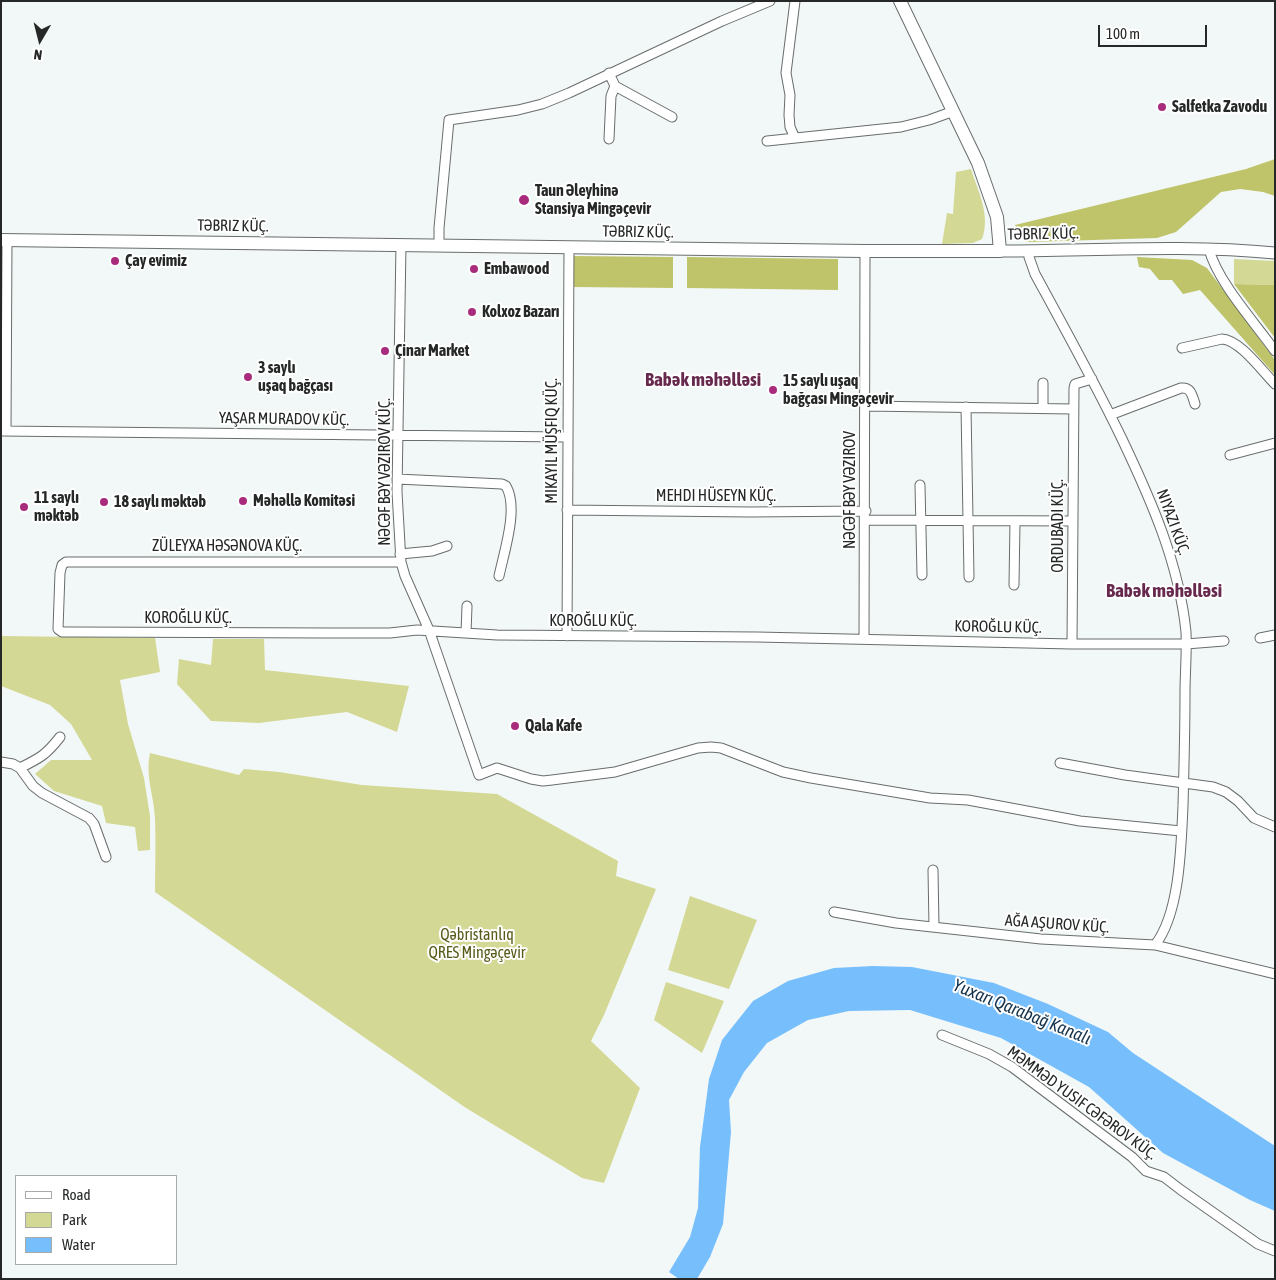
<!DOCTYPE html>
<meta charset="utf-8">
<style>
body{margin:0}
#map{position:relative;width:1276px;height:1280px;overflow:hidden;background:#f2f8f7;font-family:"Asap Condensed",sans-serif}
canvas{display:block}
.frame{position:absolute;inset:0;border:2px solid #252827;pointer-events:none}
.legend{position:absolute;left:15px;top:1175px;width:162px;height:90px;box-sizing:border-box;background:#fff;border:1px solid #a8a9a9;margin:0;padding:6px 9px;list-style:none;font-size:15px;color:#252827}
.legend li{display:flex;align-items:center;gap:10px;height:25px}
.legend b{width:25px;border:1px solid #a8a9a9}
.north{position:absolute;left:15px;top:15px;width:50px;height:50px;-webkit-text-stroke:4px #fff;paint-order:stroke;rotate:188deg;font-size:14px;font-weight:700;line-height:20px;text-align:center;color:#252827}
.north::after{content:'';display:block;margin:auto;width:18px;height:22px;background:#252827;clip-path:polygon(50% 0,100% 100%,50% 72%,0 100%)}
.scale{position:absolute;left:1098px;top:25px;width:109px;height:22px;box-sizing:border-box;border:2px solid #252827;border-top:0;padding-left:6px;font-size:15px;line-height:18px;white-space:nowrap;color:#252827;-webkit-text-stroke:4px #fff;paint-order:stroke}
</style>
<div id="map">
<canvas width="1276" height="1280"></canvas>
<div class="frame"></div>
<ul class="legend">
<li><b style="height:6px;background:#fff"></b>Road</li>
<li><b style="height:14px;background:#d4d895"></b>Park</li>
<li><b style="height:14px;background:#77bffc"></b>Water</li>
</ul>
<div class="north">N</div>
<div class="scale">100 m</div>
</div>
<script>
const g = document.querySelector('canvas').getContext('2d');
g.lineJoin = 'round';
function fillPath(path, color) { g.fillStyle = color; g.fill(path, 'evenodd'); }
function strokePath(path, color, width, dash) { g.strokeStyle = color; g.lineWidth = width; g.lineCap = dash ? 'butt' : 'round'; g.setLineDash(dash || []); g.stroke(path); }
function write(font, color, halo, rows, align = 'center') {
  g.font = font + ' "Asap Condensed",sans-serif'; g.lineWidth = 4; g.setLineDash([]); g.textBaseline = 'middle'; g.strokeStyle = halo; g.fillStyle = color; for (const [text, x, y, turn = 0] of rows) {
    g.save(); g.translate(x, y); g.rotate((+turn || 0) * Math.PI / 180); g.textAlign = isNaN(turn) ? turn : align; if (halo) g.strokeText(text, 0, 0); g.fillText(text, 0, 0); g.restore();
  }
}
fillPath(new Path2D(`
 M971 169C978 191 991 216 982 239L973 243 942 244 947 213 953 214 956 172Z
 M1234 259 1275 261V285L1234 284Z
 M1 636 155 638 160 672 120 680 128 724 144 778 150 816V850L138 851 135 827 106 823 102 806 54 791 35 774 51 760H92L71 724 50 705 1 686Z
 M213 639H264L265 670 409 686 397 732 347 712 259 723 211 721 177 684 179 659 211 665Z
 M150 753 239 775 244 769 279 772 362 785 497 794 618 861 616 876 656 889 604 1015 591 1041 640 1088 604 1183 582 1178 466 1108 155 892C155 868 156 843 155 818 154 796 145 776 150 753Z
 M690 896 757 920 729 989 668 970Z
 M666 982 724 1001 702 1053 654 1020Z`), '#d4d895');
fillPath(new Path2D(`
 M1275 159V196L1263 192 1240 189 1221 192 1176 232 1157 238 1029 242 1021 239 1015 225 1246 169Z
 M574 256 673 257V288L574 287Z
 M687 257 838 259V290L687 288Z
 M1137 257 1192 260 1207 268 1275 360V375L1200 290 1183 294 1172 280H1159L1150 269 1139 267Z
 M1234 284 1275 285V338Z`), '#bfc46a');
fillPath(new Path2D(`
 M873 966 912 967 994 983 1048 1004 1108 1032 1133 1053 1275 1146V1211L1250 1200 1163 1153 1089 1087 1001 1038 910 1010 849 1011 808 1020 767 1043 744 1072 729 1100 731 1132 723 1224 710 1257 697 1279H679L669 1272 690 1237 698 1208 700 1147 709 1079 722 1040 753 1001 788 981 834 968Z`), '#77bffc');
const minor = new Path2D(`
 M795 1 786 73 790 95 789 115 790 127 795 138
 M609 73 615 86 672 117
 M609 139 611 96 615 86
 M767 141 901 127 929 120 954 111
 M401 244 397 492 401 562 405 576 429 630 479 775 497 768 531 779 543 781 552 780 615 772 698 748 711 747 721 748 783 772 811 778 930 798 968 800 1080 821 1181 831
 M439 244V228L449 120 518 110 542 104 569 93 722 21 770 1
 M1209 249C1217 281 1255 323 1275 351
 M1029 251V257L1035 274C1065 329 1095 383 1122 439 1151 500 1179 563 1186 632 1187 652 1185 673 1185 693 1185 730 1184 768 1183 806 1181 847 1180 913 1155 945
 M1182 348 1222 339C1240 340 1262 371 1275 384
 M1043 383V408
 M865 406 1073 409
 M966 407 969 577
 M1110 415 1181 388C1191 387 1192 395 1195 404
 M1 431 567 437
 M6 431 7 240
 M1230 455 1275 443
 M397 479 502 484 506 486C519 508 504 552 499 576
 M920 485 922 575
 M567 510 750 512 866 511
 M865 520 1073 521
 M400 554 432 551 447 546
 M401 562H66L62 565 60 573 58 629 62 632H74L327 633H390L417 630 497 635 757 637 1072 644H1186L1224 641
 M1014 585 1015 521
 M466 633 467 606
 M567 636 569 247
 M1260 638 1275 635
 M864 639 865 251
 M1072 644 1074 388 1075 384 1092 379
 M1 762 13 764 20 768 33 786 42 793 89 818 94 824 106 857
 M1060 763 1125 775 1213 787 1226 792 1238 801 1254 818 1275 827
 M20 768C40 758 46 755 60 737
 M933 870 934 927
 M834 912 896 923 1041 939 1155 945 1275 974
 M942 1035 989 1054 1012 1067 1132 1157 1146 1171 1164 1177 1181 1190 1258 1244 1275 1251`);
const tertiary = new Path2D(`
 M1000 251C1091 251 1184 244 1275 253`);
const secondary = new Path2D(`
 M1 240 865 251H1000L997 217 978 163 900 1`);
strokePath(minor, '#686d6c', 11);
strokePath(tertiary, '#686d6c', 13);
strokePath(secondary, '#686d6c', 14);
strokePath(minor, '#fff', 9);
strokePath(tertiary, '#fff', 11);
strokePath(secondary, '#fff', 12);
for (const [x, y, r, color] of [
 [1162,107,5,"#a92b7c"],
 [524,200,6,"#a92b7c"],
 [115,261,5,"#a92b7c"],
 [474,269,5,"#a92b7c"],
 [472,312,5,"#a92b7c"],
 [385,351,5,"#a92b7c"],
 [248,377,5,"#a92b7c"],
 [773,390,5,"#a92b7c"],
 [243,501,5,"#a92b7c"],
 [104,502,5,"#a92b7c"],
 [24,507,5,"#a92b7c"],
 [515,726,5,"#a92b7c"]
]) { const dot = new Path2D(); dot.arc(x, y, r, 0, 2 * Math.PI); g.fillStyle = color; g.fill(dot); strokePath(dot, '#fff', 2); }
write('bold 16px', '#252827', '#fff', [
 ["Salfetka Zavodu",1172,107],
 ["Taun Əleyhinə",535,191],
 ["Stansiya Mingəçevir",535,209],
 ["Çay evimiz",125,261],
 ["Embawood",484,269],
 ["Kolxoz Bazarı",482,312],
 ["Çinar Market",395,351],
 ["3 saylı",258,368],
 ["uşaq bağçası",258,386],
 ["15 saylı uşaq",783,381],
 ["bağçası Mingəçevir",783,399],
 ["11 saylı",34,498],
 ["məktəb",34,516],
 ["Məhəllə Komitəsi",253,501],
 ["18 saylı məktəb",114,502],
 ["Qala Kafe",525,726]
], 'left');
write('16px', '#252827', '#fff', [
 ["TƏBRIZ KÜÇ.",233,226,1],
 ["TƏBRIZ KÜÇ.",638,232,1],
 ["TƏBRIZ KÜÇ.",1043,234,-1],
 ["YAŞAR MURADOV KÜÇ.",284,419,1],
 ["MIKAYIL MÜŞFIQ KÜÇ.",552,441,-90],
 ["NƏCƏF BƏY VƏZIROV KÜÇ.",385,472,-90],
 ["NƏCƏF BƏY VƏZIROV",850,490,-90],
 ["MEHDI HÜSEYN KÜÇ.",716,496],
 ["NIYAZI KÜÇ.",1173,522,70],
 ["ORDUBADI KÜÇ.",1058,526,-90],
 ["ZÜLEYXA HƏSƏNOVA KÜÇ.",227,546],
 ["KOROĞLU KÜÇ.",188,618],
 ["KOROĞLU KÜÇ.",593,621],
 ["KOROĞLU KÜÇ.",998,627,1],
 ["AĞA AŞUROV KÜÇ.",1057,924,4],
 ["MƏMMƏD YUSIF CƏFƏROV KÜÇ.",1082,1103,36]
]);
write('16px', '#585a19', '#fff', [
 ["Qəbristanlıq",477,935],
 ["QRES Mingəçevir",477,953]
]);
write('italic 18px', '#15334c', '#fff', [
 ["Yuxarı Qarabağ Kanalı",1022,1012,22]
]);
write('bold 19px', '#672a4e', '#fff', [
 ["Babək məhəlləsi",703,380],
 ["Babək məhəlləsi",1164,591]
]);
</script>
